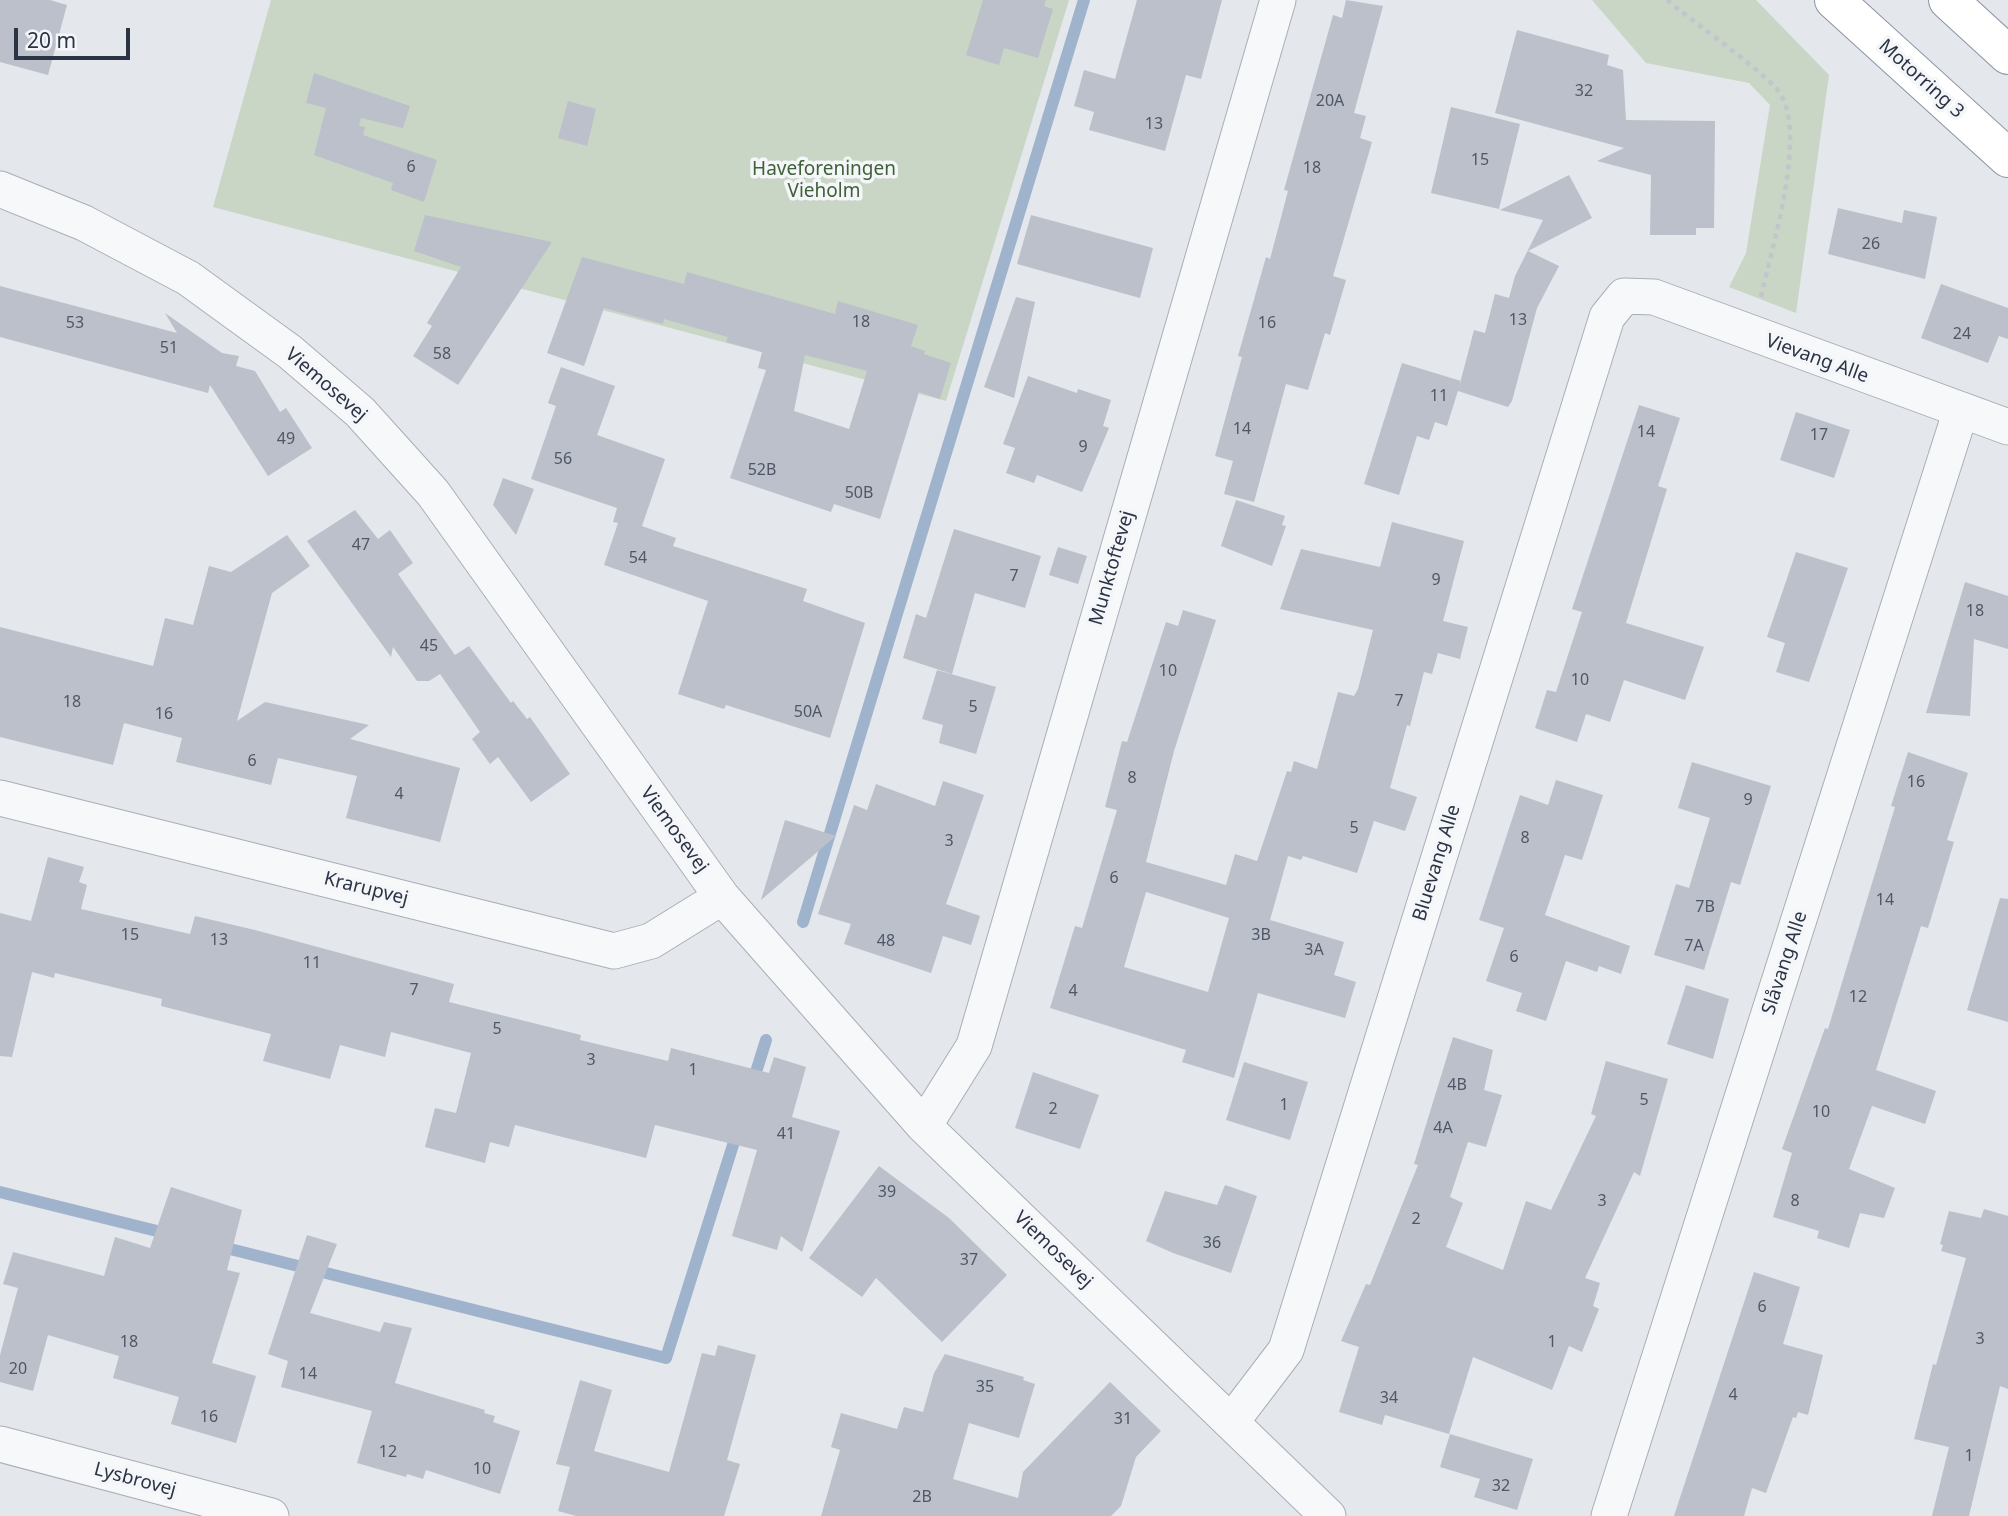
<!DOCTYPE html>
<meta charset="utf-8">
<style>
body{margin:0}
#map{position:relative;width:2008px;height:1516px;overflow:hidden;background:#e4e7ec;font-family:"Noto Sans",sans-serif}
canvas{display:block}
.scale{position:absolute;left:14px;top:28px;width:116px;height:32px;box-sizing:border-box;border:4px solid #2b3445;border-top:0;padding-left:9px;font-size:21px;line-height:24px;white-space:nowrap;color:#2b3445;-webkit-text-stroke:5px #f4f6f9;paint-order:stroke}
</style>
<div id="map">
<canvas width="2008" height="1516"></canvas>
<div class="scale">20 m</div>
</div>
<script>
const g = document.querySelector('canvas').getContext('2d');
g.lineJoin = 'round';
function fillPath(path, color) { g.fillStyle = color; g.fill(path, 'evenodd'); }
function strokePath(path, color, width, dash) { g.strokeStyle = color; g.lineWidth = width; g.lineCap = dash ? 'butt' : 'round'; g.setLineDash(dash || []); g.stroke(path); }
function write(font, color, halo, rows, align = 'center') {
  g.font = font + ' "Noto Sans",sans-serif'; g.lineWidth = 7; g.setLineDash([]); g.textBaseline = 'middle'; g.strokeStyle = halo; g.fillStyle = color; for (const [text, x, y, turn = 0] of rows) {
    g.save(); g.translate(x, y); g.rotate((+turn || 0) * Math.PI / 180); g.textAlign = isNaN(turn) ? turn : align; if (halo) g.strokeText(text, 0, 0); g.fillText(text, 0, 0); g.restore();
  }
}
fillPath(new Path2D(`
 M271 0H1069L946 401 213 207Z
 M1592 0H1756L1829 75 1796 313 1729 287 1746 253 1770 105 1749 83 1646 63Z`), '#c9d6c5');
strokePath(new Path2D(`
 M803 922 1084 0
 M752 1085 766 1040
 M0 1192 169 1234
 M218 1246 666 1358 738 1129`), '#9fb4cc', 12);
fillPath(new Path2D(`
 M0 0H50L67 5 48 75 0 62Z
 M983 0H1046L1044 6 1053 9 1038 58 1004 48 999 65 966 55Z
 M1137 0H1222L1201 79 1186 75 1165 151 1089 130 1094 112 1074 106 1084 70 1115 79Z
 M1346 0 1383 6 1354 113 1366 116 1360 138 1372 142 1333 276 1346 280 1330 335 1325 333 1308 390 1286 384 1254 502 1224 494 1233 461 1215 456 1242 357 1238 356 1266 257 1270 259 1288 191 1284 190 1333 15 1342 18Z
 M1517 30 1609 55 1607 65 1623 70 1626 120 1715 121 1714 228H1696V235H1650L1651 175 1597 161 1624 148 1495 113Z
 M314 73 410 106 403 128 361 118 359 126 365 127 363 135 437 160 424 202 391 190 393 183 314 155 326 108 306 103Z
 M568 101 596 109 587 146 558 138Z
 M1451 107 1520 124 1499 209 1431 193Z
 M1569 175 1592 218 1528 251 1559 266 1537 308 1512 401 1508 407 1458 391 1474 330 1485 333 1495 294 1509 298 1515 276 1543 220 1500 210Z
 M1838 208 1902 223 1904 210 1937 217 1925 279 1828 254Z
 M425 215 552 242 458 385 413 356 432 326 427 323 461 267 414 251Z
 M1031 215 1153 248 1140 298 1017 264Z
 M582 257 684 284 687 272 835 314 838 301 918 325 911 346 925 351 924 354 951 363 940 399 919 392 880 519 834 504 831 512 730 478 766 370 758 368 762 352 726 342 728 337 664 319 663 324 604 308 584 366 547 353ZM805 355 867 371 849 429 794 411Z
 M1941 284 2008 308V339L1999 336 1988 363 1921 338Z
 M0 286 177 333 165 313 222 353 239 356 236 366 255 371 280 412 286 408 312 448 268 476 210 385 208 393 0 337Z
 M1016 297 1035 302 1014 398 984 387Z
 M1402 363 1461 381 1447 426 1435 422 1429 440 1417 436 1399 495 1364 484Z
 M561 367 615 386 597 435 665 459 642 526 676 538 673 546 807 589 803 601 865 623 830 738 726 705 724 709 678 694 708 601 604 565 618 523 613 522 617 508 531 479 556 406 548 403Z
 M1028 376 1077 393 1078 389 1111 400 1103 426 1109 428 1082 492 1037 475 1034 483 1006 473 1015 448 1003 444Z
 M1639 405 1680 418 1658 486 1667 489 1626 623 1704 647 1685 700 1624 680 1610 722 1586 714 1577 742 1535 728 1547 690 1556 692 1582 612 1572 609Z
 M1796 412 1850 430 1834 478 1780 460Z
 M503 478 534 489 516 535 493 505Z
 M1236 500 1285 516 1282 525 1286 526 1272 566 1221 546Z
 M355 510 378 539 390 530 413 563 398 574 455 655 469 646 511 703 513 701 527 719 530 717 570 774 531 802 498 757 490 764 472 739 480 732 440 674 429 681H417L393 647 391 657 307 541Z
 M1392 522 1464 541 1443 621 1468 627 1460 659 1438 653 1432 674 1424 672 1410 726 1407 725 1390 788 1417 797 1405 831 1374 821 1357 873 1303 856 1301 860 1288 856 1270 920 1344 942 1334 975 1356 982 1345 1018 1258 993 1234 1078 1182 1062 1186 1050 1050 1008 1075 926 1082 928 1117 810 1105 807 1122 741 1127 742 1166 622 1178 626 1183 610 1216 620 1174 751 1146 862 1226 885 1235 854 1257 861 1287 771 1291 772 1294 761 1317 769 1338 692 1354 696 1358 689 1373 630 1280 609 1301 549 1380 567ZM1146 892 1229 918 1208 992 1124 967Z
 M954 529 1041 556 1025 608 975 593 952 674 903 658 916 614 926 618Z
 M287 535 310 566 272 593 237 721 265 702 369 725 350 739 460 768 440 842 346 818 357 776 278 758 271 785 176 762 182 738 124 723 113 765 0 737V627L153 666 165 618 193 625 209 566 231 572Z
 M1058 547 1087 556 1078 584 1049 575Z
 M1796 552 1848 568 1809 682 1776 672 1785 643 1767 637Z
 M1965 582 2008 596V649L1974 639 1970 716 1926 713Z
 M937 670 996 687 976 754 939 743 943 725 922 719Z
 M1908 752 1968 773 1947 840 1954 842 1928 928 1921 926 1876 1070 1936 1091 1925 1124 1872 1106 1849 1169 1895 1188 1884 1218 1860 1213 1849 1248 1817 1238 1819 1231 1773 1217 1792 1153 1782 1149 1825 1028 1828 1029 1895 807 1891 806Z
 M1692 762 1771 786 1740 885 1731 882 1704 970 1654 955 1676 884 1689 888 1710 818 1678 808Z
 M1556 780 1603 795 1582 860 1565 855 1545 915 1630 946 1621 974 1599 966 1597 972 1566 961 1546 1021 1516 1011 1522 993 1486 981 1504 928 1479 920 1520 795 1548 805Z
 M943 781 984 795 946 904 980 916 971 945 943 936 931 973 844 944 851 924 818 914 854 805 867 810 876 784 935 806Z
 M785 820 836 836 761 900Z
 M48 857 84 867 79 882 87 885 81 909 190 934 195 916 255 930 454 984 449 1002 581 1035 580 1040 668 1061 671 1048 769 1073 774 1057 806 1067 792 1117 840 1131 802 1252 781 1236 777 1250 732 1236 757 1150 655 1125 646 1158 515 1125 509 1147 490 1142 485 1163 425 1147 435 1108 456 1113 471 1053 391 1032 385 1057 340 1045 330 1079 263 1061 271 1034 161 1006 162 999 55 973 54 978 32 972 12 1057 0 1056V913L31 921Z
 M2000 898 2008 899V1022L1967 1010Z
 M1686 985 1729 999 1713 1059 1667 1044Z
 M1453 1037 1493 1050 1484 1090 1502 1095 1486 1147 1468 1142 1450 1197 1463 1203 1446 1247 1503 1270 1526 1201 1551 1210 1596 1116 1591 1114 1606 1061 1668 1079 1640 1176 1634 1172 1585 1278 1600 1283 1593 1306 1599 1309 1582 1352 1569 1346 1552 1390 1473 1357 1449 1434 1385 1415 1382 1425 1339 1412 1359 1347 1341 1341 1366 1284 1370 1285 1418 1165 1414 1164Z
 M1244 1062 1308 1082 1290 1140 1226 1120Z
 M1033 1072 1099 1095 1080 1149 1015 1128Z
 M879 1166 949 1218 1007 1275 942 1342 876 1278 862 1297 809 1258Z
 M1225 1185 1257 1196 1231 1273 1173 1253 1146 1241 1165 1191 1217 1205Z
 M171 1187 242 1210 227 1270 240 1273 212 1363 256 1376 236 1443 171 1424 179 1397 113 1378 119 1356 48 1335 33 1391 0 1382V1355L18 1288 3 1284 13 1252 104 1276 115 1237 150 1248Z
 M1984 1209 2008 1216V1389L2000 1386 1969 1516H1932L1949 1447 1914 1439 1933 1364 1936 1365 1966 1258 1941 1251 1943 1245 1940 1244 1949 1211 1981 1218Z
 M307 1235 337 1244 310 1313 380 1332 384 1322 412 1328 395 1383 485 1410 484 1413 495 1416 493 1422 520 1431 500 1494 426 1470 423 1479 407 1474 406 1477 357 1463 372 1411 281 1387 288 1361 268 1354Z
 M1754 1272 1800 1287 1783 1344 1823 1355 1808 1415 1798 1412 1796 1418 1793 1417 1766 1493 1752 1488 1744 1516H1674Z
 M718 1345 756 1355 727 1460 740 1464 724 1516H576L558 1511 570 1467 556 1464 580 1380 612 1390 594 1451 669 1472 702 1353 715 1356Z
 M945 1354 1024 1377 1023 1380 1035 1384 1019 1438 969 1423 953 1479 1018 1498 1023 1472 1110 1382 1161 1431 1136 1457 1121 1506 1111 1516H821L840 1450 831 1447 841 1413 897 1429 904 1407 923 1412 934 1373Z
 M1450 1434 1533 1459 1517 1510 1474 1497 1480 1479 1440 1467Z`), '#bbc0ca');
const street = new Path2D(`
 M0 189 84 223 188 278 290 352 360 412 433 493 722 897 924 1126 1328 1516
 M0 798 614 951 651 941 722 897
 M924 1126 974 1046 1278 0
 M1232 1421 1286 1350 1607 317 1624 296 1654 297 2008 427
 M0 1444 271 1516
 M1609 1516 1961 410`);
const highway = new Path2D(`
 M1834 0 2008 158
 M1948 0 2008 55`);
strokePath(street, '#a9aeb7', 37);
strokePath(highway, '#8b94a3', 40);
strokePath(new Path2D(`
 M1667 0C1699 27 1748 59 1776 88 1811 126 1771 249 1761 297`), '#c2c5cb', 4.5, [5, 5]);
strokePath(street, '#f7f8fa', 35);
strokePath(highway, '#fff', 38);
write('16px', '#4f5766', null, [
 ["32",1584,91],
 ["20A",1330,101],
 ["13",1154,124],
 ["15",1480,160],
 ["6",411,167],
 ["18",1312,168],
 ["26",1871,244],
 ["13",1518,320],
 ["18",861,322],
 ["53",75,323],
 ["16",1267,323],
 ["24",1962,334],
 ["51",169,348],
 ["58",442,354],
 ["11",1439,396],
 ["14",1242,429],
 ["14",1646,432],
 ["17",1819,435],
 ["49",286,439],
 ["9",1083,447],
 ["56",563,459],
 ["52B",762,470],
 ["50B",859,493],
 ["47",361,545],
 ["54",638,558],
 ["7",1014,576],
 ["9",1436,580],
 ["18",1975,611],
 ["45",429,646],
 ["10",1168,671],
 ["10",1580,680],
 ["7",1399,701],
 ["18",72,702],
 ["5",973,707],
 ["50A",808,712],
 ["16",164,714],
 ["6",252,761],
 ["8",1132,778],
 ["16",1916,782],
 ["4",399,794],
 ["9",1748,800],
 ["5",1354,828],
 ["8",1525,838],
 ["3",949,841],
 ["6",1114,878],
 ["14",1885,900],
 ["7B",1705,907],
 ["15",130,935],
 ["3B",1261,935],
 ["13",219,940],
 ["48",886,941],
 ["7A",1694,946],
 ["3A",1314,950],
 ["6",1514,957],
 ["11",312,963],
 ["7",414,990],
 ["4",1073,991],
 ["12",1858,997],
 ["5",497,1029],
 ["3",591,1060],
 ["1",693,1070],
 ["4B",1457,1085],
 ["5",1644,1100],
 ["1",1284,1105],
 ["2",1053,1109],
 ["10",1821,1112],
 ["4A",1443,1128],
 ["41",786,1134],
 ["39",887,1192],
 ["3",1602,1201],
 ["8",1795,1201],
 ["2",1416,1219],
 ["36",1212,1243],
 ["37",969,1260],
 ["6",1762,1307],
 ["3",1980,1339],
 ["18",129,1342],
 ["1",1552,1342],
 ["20",18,1369],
 ["14",308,1374],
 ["35",985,1387],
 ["4",1733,1395],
 ["34",1389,1398],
 ["16",209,1417],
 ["31",1123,1419],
 ["12",388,1452],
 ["1",1969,1456],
 ["10",482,1469],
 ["32",1501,1486],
 ["2B",922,1497]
]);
write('19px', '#2b3445', '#f4f6f9', [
 ["Motorring 3",1921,79,42],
 ["Vievang Alle",1817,359,20],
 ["Viemosevej",326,385,41],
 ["Munktoftevej",1112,568,-74],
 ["Viemosevej",674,830,54],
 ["Bluevang Alle",1437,863,-73],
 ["Krarupvej",366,889,14],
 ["Slåvang Alle",1785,963,-72],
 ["Viemosevej",1053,1250,44],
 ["Lysbrovej",135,1480,15]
]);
write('19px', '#3f6138', '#f4f6f9', [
 ["Haveforeningen",824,170],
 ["Vieholm",824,192]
]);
</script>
